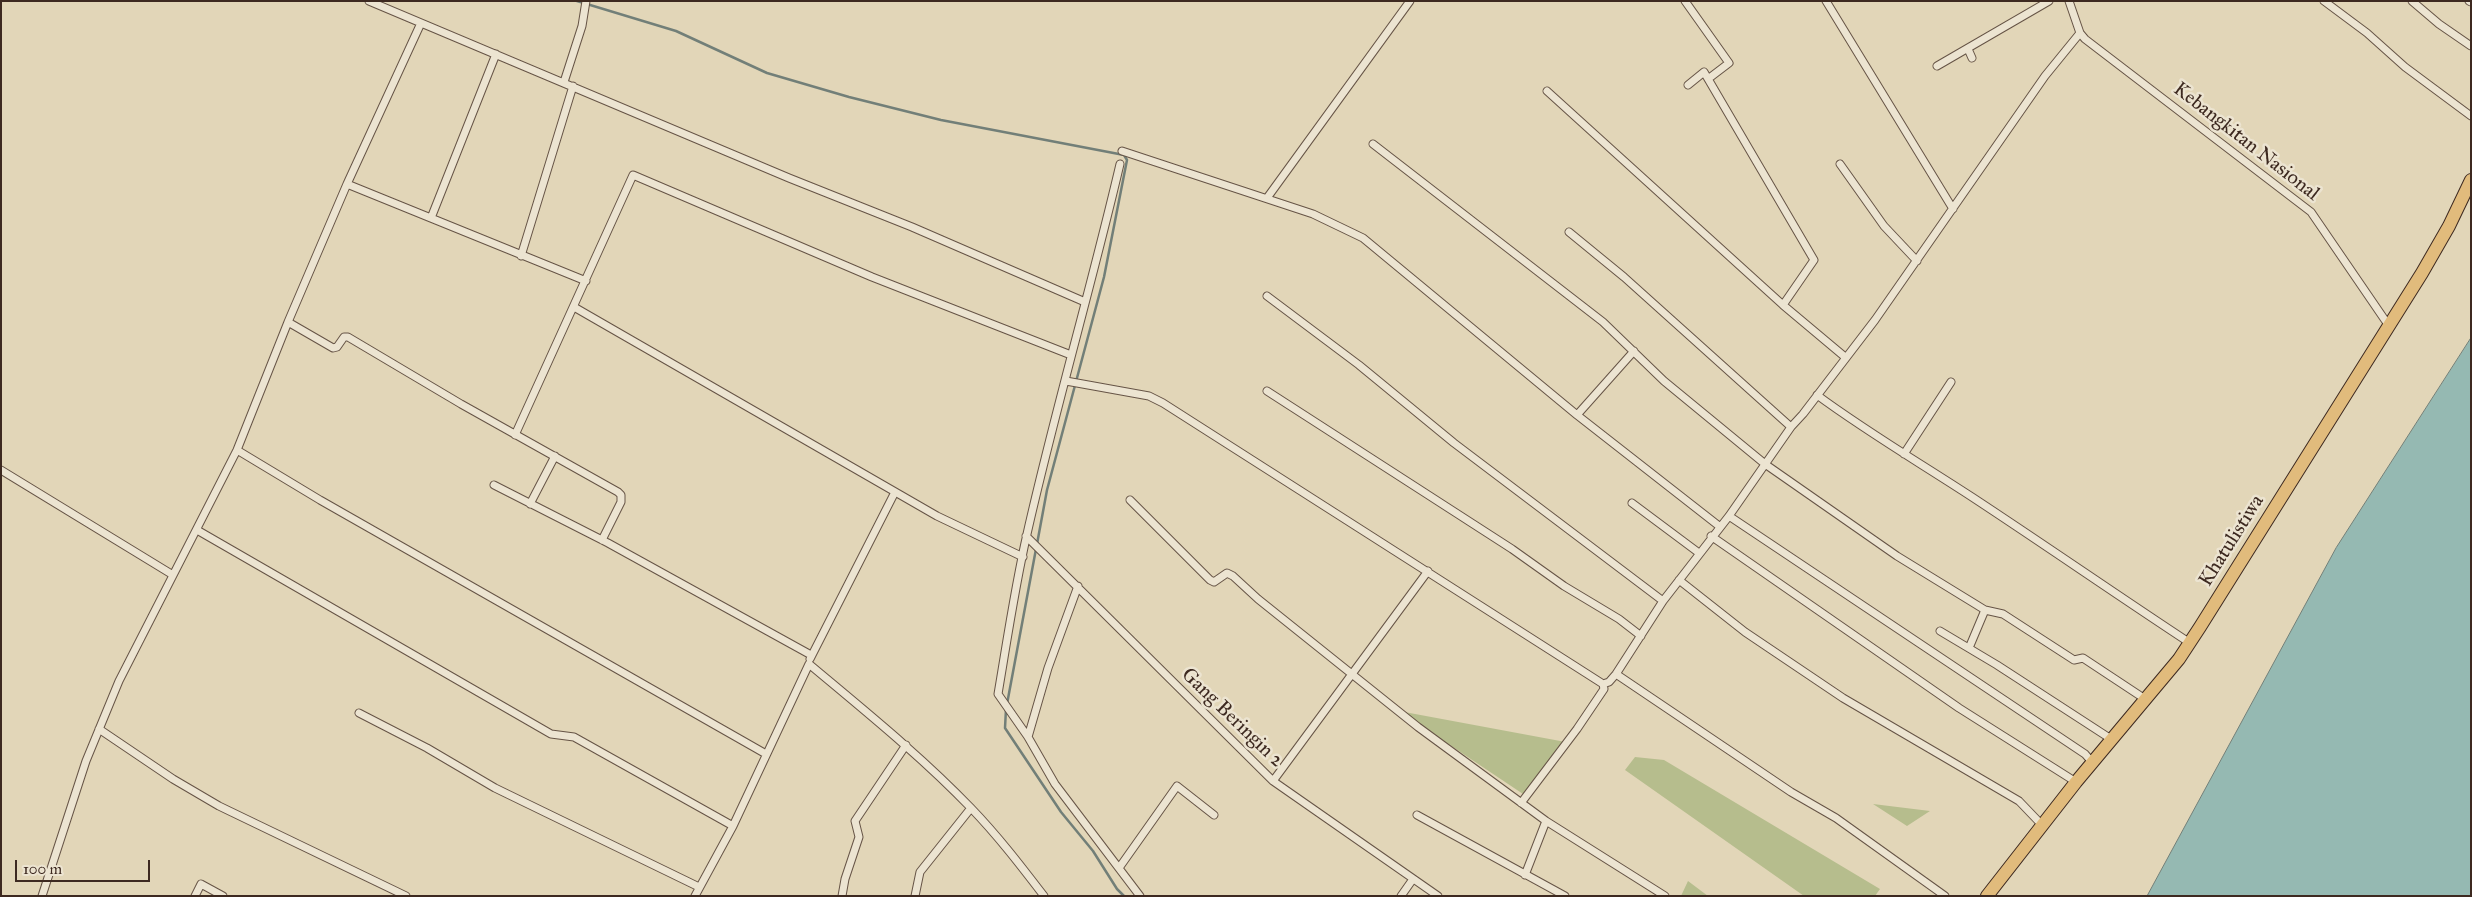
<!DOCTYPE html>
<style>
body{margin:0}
#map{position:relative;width:2472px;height:897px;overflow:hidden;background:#e2d6b8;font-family:"IM FELL Great Primer",serif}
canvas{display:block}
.frame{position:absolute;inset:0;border:2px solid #3d2920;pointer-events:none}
.scale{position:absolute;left:15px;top:860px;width:135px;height:22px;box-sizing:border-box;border:2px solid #3d2920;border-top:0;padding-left:6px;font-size:15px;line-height:18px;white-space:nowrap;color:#3d2920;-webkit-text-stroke:4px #ece4d1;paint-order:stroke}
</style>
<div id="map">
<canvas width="2472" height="897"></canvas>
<div class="frame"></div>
<div class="scale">100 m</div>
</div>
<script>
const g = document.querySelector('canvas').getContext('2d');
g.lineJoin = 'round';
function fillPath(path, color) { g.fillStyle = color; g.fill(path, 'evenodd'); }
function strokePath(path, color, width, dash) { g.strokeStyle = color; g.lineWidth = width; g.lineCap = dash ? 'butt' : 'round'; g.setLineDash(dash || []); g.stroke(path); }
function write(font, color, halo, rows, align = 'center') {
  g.font = font + ' "IM FELL Great Primer",serif'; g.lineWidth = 5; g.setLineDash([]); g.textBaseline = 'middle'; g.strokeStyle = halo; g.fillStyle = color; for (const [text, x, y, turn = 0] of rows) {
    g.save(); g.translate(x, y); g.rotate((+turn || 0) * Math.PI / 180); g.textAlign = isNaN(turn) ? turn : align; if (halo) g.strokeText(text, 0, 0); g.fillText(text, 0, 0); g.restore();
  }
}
fillPath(new Path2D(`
 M1399 711 1571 743 1529 798Z
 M1635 757 1664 760 1880 889 1875 896H1804L1625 770Z
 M1873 804 1930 811 1907 826Z
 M1688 881 1708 896H1681Z`), '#b6bd8d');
const water = new Path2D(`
 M2471 338V896H2147L2336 548Z`);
fillPath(water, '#95b9b2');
strokePath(water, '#727f78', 1);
strokePath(new Path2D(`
 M577 1 676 31 767 73 849 97 941 120 1124 155 1127 160 1104 277 1047 490 1037 544
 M1007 704 1036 549
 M1006 709 1005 728 1061 812 1093 851 1117 889 1124 896`), '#727f78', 2.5);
const street = new Path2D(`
 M369 1 789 178 912 227 1085 302
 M1685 1 1729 63 1708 79
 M1826 1 1953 209
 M2069 1 2080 33 2085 39 2311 212 2389 326
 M2324 1 2367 33 2405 67 2471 116
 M2412 1 2439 24 2471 46
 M2469 1 2471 2
 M1968 49 1972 58
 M1937 66 2049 1
 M564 82 582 26 586 1
 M1688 85 1704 72 1814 260 1783 305 1845 357
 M1547 91 1783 305
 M1373 144 1603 322 1664 381 1765 464 1897 556 1985 610 2003 614 2074 660 2083 658 2145 699
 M1122 151 1313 214 1363 238 1577 415 1719 526
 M1120 164C1091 288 1055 410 1027 534 1015 586 1007 641 998 694L1028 737 1055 784 1140 896
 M1840 164 1884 226 1917 261
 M347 184 586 281
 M1267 198 1410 1
 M431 218 496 54
 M1569 232 1624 277 1791 427
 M521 256 573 86
 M1267 296 1359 365 1454 443 1663 601
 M574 307 937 516 1023 557
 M288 322 333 348 337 347 344 337H348L461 404 618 492 621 495V502L602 540
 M1066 381 1149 396 1163 403 1603 684
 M1267 391 1512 549 1564 586 1619 619 1641 636
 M1817 395C1867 432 1920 463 1972 497 2045 545 2117 595 2190 643
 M1577 415 1634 351
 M515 435 633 175 872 277 1071 355
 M237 450 320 500 766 754
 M1904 454 1951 382
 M1 470 173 575
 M494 485 608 543 811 655
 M1130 500 1210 580 1214 582 1227 573 1233 576 1258 599 1418 727 1546 821 1665 896
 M1632 503 1699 553
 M530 504 555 456
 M1729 516 2085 754 2092 762
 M197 530 551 734 574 737 733 826
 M1026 536 1273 781 1438 896
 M1711 536 1959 708 2076 782
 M1679 580 1745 632 1843 698 2019 801 2042 825
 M1940 631 1997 665 2111 739
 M1969 648 1985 610
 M810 659 895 492
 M1616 674 1791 792 1836 818 1945 896
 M1603 684 1609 682 1616 674 1663 601 1729 516 1791 427 1803 414 1875 320 2045 76 2080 33
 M359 713 427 748 495 788 699 887
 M99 729 173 779 219 806 406 896
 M1028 737 1048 668 1078 586
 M1273 781 1428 571
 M1521 803 1577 729 1604 689 1603 684
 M1417 815 1565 896
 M1119 868 1177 786 1214 815
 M1525 875 1546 821
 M42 896 86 761 119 681 237 450 288 322 347 184 421 23
 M195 896 201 884 223 896
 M695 896 733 826 809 664C865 711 921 756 971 808 998 836 1021 866 1044 896
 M842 896 845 879 859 837 855 821 906 745
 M915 896 920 872 971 808
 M1401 896 1413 879`);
const highway = new Path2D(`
 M1987 896 2076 782 2179 659 2200 627 2422 273 2449 226 2471 180`);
strokePath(street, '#665446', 9);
strokePath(highway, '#3d2920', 14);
strokePath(street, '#ece4d1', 7);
strokePath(highway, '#e1bb7c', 12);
write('20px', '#3d2920', '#ece4d1', [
 ["Kebangkitan Nasional",2246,142,38],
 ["Khatulistiwa",2232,541,-58],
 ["Gang Beringin 2",1232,718,44]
]);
</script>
